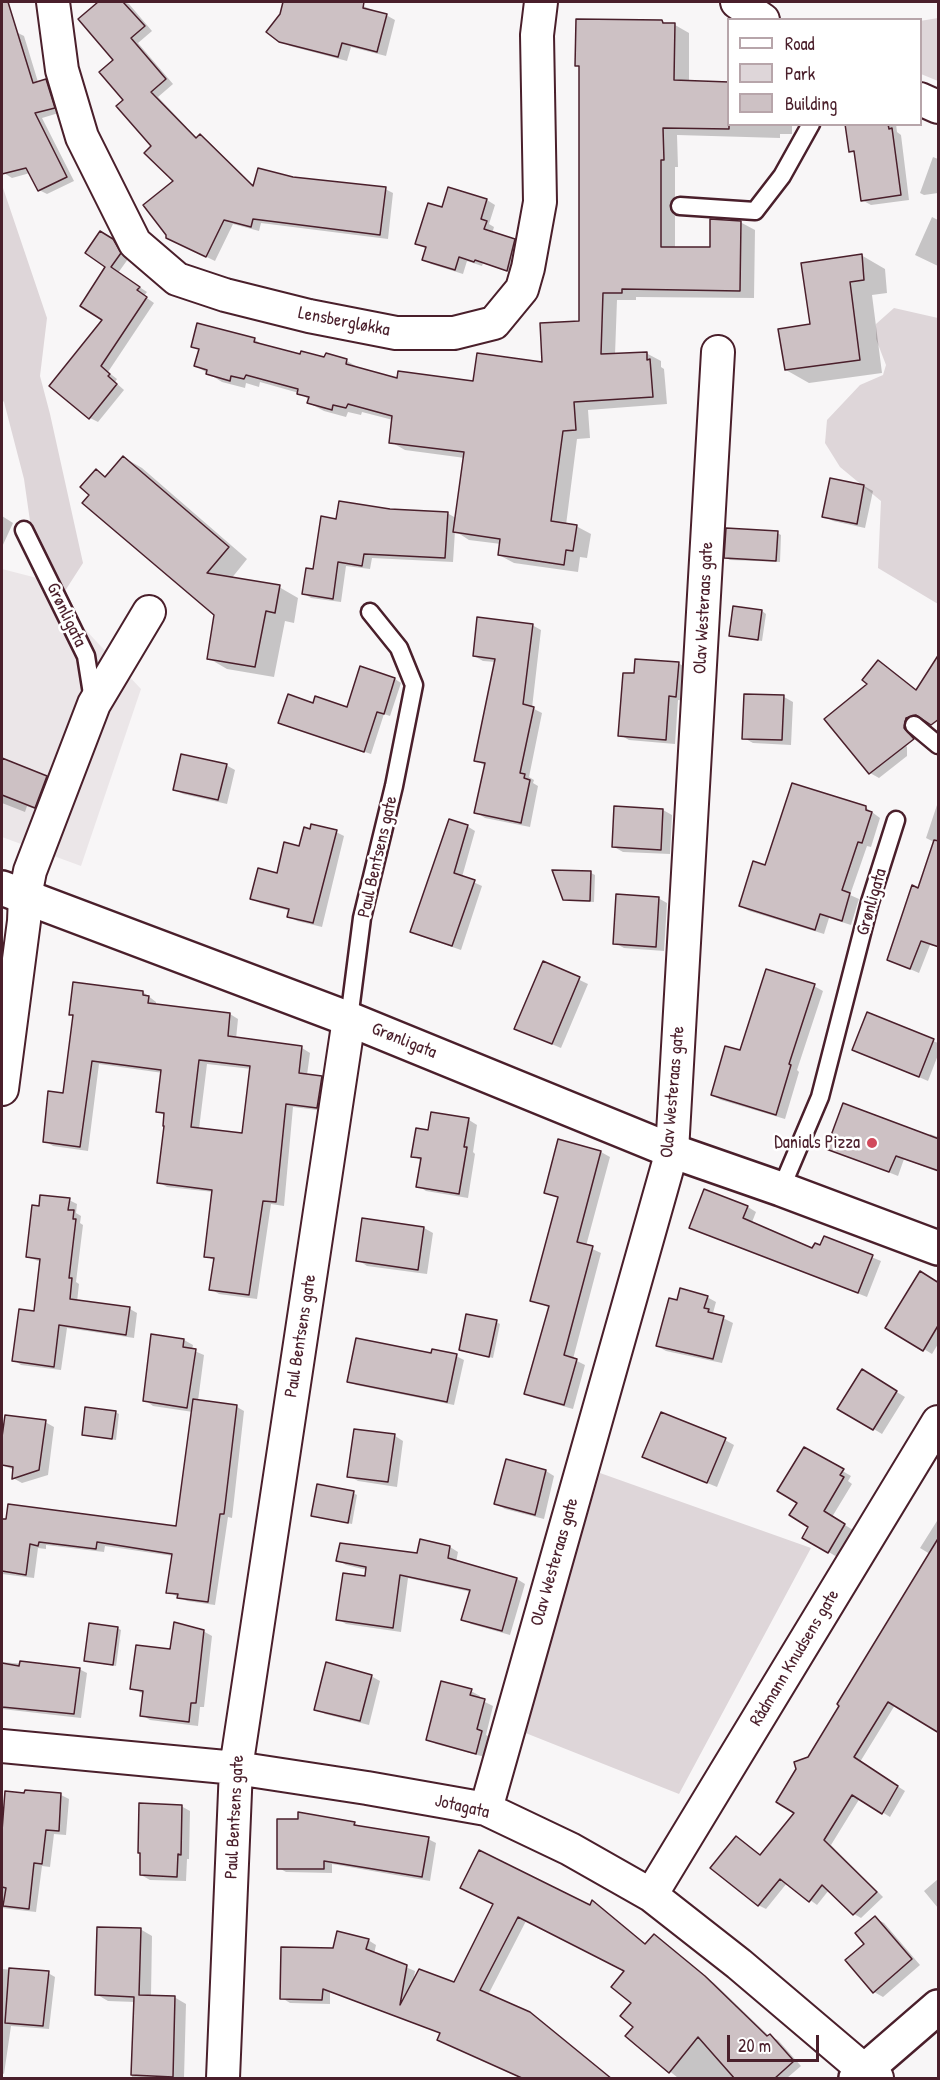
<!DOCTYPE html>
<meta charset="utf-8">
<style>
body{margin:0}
#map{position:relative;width:940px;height:2080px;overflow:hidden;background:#f8f6f7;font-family:"Patrick Hand",sans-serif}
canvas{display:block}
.frame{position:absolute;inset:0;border:3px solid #4a1f2b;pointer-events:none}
.legend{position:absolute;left:727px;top:18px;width:195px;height:108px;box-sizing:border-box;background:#fff;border:2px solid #b7a5aa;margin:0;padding:8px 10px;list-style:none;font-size:18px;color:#4a1f2b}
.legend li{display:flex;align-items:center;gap:12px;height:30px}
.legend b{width:30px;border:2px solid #b7a5aa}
.scale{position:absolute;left:727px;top:2035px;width:92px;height:27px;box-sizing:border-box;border:3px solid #4a1f2b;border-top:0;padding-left:8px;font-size:18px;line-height:21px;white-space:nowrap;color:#4a1f2b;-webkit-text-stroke:4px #fff;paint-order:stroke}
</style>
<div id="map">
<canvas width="940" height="2080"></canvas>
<div class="frame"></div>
<ul class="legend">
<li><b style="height:8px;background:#fff"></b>Road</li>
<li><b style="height:16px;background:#ded6d9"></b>Park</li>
<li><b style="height:16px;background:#cdc1c4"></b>Building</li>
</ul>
<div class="scale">20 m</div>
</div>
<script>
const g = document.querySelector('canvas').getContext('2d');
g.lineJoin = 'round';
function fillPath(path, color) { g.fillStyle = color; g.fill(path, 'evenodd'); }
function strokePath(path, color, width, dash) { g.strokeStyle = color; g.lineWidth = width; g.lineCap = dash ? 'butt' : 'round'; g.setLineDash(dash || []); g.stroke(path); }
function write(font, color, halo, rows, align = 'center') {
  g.font = font + ' "Patrick Hand",sans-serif'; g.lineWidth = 5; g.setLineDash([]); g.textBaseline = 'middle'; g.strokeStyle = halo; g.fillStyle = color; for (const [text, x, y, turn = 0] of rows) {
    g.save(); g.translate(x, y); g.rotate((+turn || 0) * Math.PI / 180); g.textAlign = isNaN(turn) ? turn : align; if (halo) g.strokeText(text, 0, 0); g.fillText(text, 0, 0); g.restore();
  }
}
fillPath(new Path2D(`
 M2 569 37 578 141 689 81 866 2 837Z`), '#ebe6e8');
fillPath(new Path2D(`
 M938 18V81L921 74 920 21Z
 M2 185 47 318 40 376 50 414 83 563 63 594 30 521 24 479 4 402 2 400Z
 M894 308 938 318V604L878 568 881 501 840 467 825 443 827 420 860 385 883 375 886 365 876 339V324Z
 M600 1473 811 1548 679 1794 523 1732Z`), '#ded6d9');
fillPath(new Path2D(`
 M113 2H124L129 4 152 31 138 43 173 84 158 97 198 139 200 136 208 141 254 186 293 179 385 189 393 193 388 239 261 223 259 231 233 224 215 261 176 242 175 182 125 100 115 60 94 8Z
 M285 2H346L363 6 386 15 395 20 386 56 351 47 347 61 290 46 280 41 282 15Z
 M662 22 667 24 675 25 689 33V82L728 124H792V134H780V138L677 135 678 167H675V248L711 249 740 222 755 230 754 298 636 297V300H617L615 355 646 353 661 361V367L664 369 667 404 588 410 590 438 577 439 566 525 576 526 591 534 587 558 580 557 578 572 514 563 499 555 501 544 469 540 455 531 453 562 372 558 370 569 346 566 341 602 311 598 303 593 338 520 389 511 447 513 456 518 465 458 405 450 391 442 393 420 362 412 361 415 348 412 346 417 324 411 309 403 310 400 299 393 260 382 259 387 246 383 245 388 222 382 196 366 200 350 192 346 255 340 268 348 325 359 327 355 347 361 361 369 399 380 475 383 544 364 580 322 581 68 577 65Z
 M16 32 24 36 38 82 46 80 53 85 62 112 42 118 74 181 47 194 39 190 30 173 12 178 4 173 2 164V36Z
 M847 124H896L897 132 901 135 909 200 871 205 862 200 856 154 850 151Z
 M933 157 938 159V193L924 195 920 193Z
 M449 188 487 200 495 205 489 224 494 227 492 234 522 245 515 274 483 263 482 266 467 261 463 274 431 264 423 260 427 249 417 244 443 209Z
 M932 217 938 220V266L915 255Z
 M109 237 121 245 128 259 118 273 147 292 144 296 154 303 108 372 117 379 115 382 124 390 98 422 90 418 104 320Z
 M861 255 885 269 887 293 872 295 882 373 809 383 786 370 812 325Z
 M123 457 142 468 247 559 231 579 279 587 298 598 294 623 285 621 274 677 227 669 208 658 216 615 92 495 96 471 106 477Z
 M831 480 864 486 873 491 865 528 833 521 824 516Z
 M2 516 13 523 2 547Z
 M777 533 781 535 780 562 730 560 726 558Z
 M762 611 766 614 762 641 735 637 731 635Z
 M532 625 541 630 532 708 542 713 529 777 534 780 533 783 538 786 530 827 485 818 476 812 486 766 475 760 496 662 483 661 474 656Z
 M678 663 687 668 685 701 678 700 675 744 629 740 620 735 636 675Z
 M395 679 401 683 390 716 384 714 371 754 279 723 314 705 348 709Z
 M784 697 793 702 791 745 753 743 744 738Z
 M867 698 907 747V756L879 778 870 773Z
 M2 760 46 777 60 785 48 814 27 806 25 812 2 803Z
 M226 765 235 770 227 804 183 794 174 789Z
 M938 802V947L930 945 919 973 889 960 919 890 934 842 926 838Z
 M865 807 880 818 871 847 867 846 850 895 859 899 851 925 829 918 824 934 749 911 741 906 766 867Z
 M663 810 672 815 670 854 623 852 614 847Z
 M467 826 475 831 462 877 482 886 461 950 420 936 412 931Z
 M336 832 344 836 322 927 297 921 289 916 290 911 260 903 252 899 278 875 300 848Z
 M591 873 595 875 594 902 569 901 564 898Z
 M658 898 667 903 664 951 624 948 615 943Z
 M544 963 588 984 561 1048 525 1033Z
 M814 986 823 991 797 1070 799 1072 785 1119 721 1100 712 1095 741 1052Z
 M143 992 156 1002V1006L230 1014 238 1019 236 1039 302 1048 310 1053 307 1075 322 1077 330 1082 325 1111 293 1107 284 1206 271 1204 257 1299 219 1294 211 1289 215 1261 206 1256 214 1192 167 1187 159 1182 165 1116 158 1111 163 1073 99 1064 88 1151 53 1146 45 1141 64 1095 74 1016 70 1014ZM207 1064 252 1069 243 1135 199 1129Z
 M868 1014 938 1043V1055L928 1081 854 1049Z
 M469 1120 477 1125 473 1152 475 1154 468 1198 426 1191 418 1186 422 1161 413 1156 430 1132Z
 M930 1134 938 1137V1172L904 1159 898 1176 828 1148 929 1137Z
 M560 1141 601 1152 610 1157 586 1246 601 1253 573 1359 585 1365 573 1409 534 1398 526 1393 550 1308 532 1300 559 1198 546 1192Z
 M705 1191 748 1207 756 1212 752 1222 813 1250 821 1247 825 1238 881 1261 867 1297 691 1227Z
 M69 1200 77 1204 76 1213 81 1216 80 1223 83 1225 76 1282 79 1284 77 1302 130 1309 137 1313 134 1338 67 1328 61 1370 21 1365 14 1360 35 1313 41 1262 27 1257 40 1208Z
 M424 1228 433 1233 427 1274 367 1266 358 1260Z
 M938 1284V1344L932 1354 888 1327Z
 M707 1297 716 1302 713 1313 733 1323 722 1363 666 1351 657 1346 678 1302Z
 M496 1322 500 1324 493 1358 460 1349Z
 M184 1340 193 1345 192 1350 204 1355 198 1401 237 1407 244 1411 232 1518 228 1517 215 1605 187 1601 168 1592 173 1556 105 1546 104 1552 46 1545V1549L38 1548 34 1578 2 1574V1520L178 1527 193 1412 153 1406 145 1400Z
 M432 1355 456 1356 464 1360 454 1405 356 1385 349 1381Z
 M862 1371 905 1397 882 1434 839 1408Z
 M115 1412 119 1414 116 1440 87 1436 83 1434Z
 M6 1416 45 1422 54 1427 48 1475 22 1483 13 1478 14 1470 2 1465Z
 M395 1436 403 1441 397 1487 358 1481 349 1476Z
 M725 1440 734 1445 717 1487 644 1457Z
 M805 1449 851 1476 848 1481 852 1484 832 1517 853 1530 837 1557 804 1537 811 1526 799 1502Z
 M546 1471 554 1476 544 1519 505 1509 496 1504Z
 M353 1493 357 1495 352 1524 313 1515Z
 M937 1521 938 1678 895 1705 860 1762 905 1791 890 1817 860 1798 831 1845 883 1897 861 1918 854 1914 829 1890 817 1905 787 1883 766 1909 758 1905 737 1838 761 1856 796 1812 809 1758 930 1554 920 1548Z
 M450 1547 458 1552 456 1562 517 1579 525 1584 510 1635 471 1624 463 1619 471 1592 408 1578 401 1632 346 1624 338 1619 366 1578 367 1570 346 1565 338 1560 418 1555Z
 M117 1628 121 1630 116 1666 89 1662 85 1660Z
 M203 1631 212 1636 204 1707H200L198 1726 150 1720 142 1715 144 1694 132 1689 172 1651Z
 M2 1662 79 1669 87 1673 81 1718 2 1709Z
 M371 1676 380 1681 369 1725 325 1714 316 1709Z
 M471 1691 480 1696 479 1699 493 1706 486 1735 490 1737 485 1757 436 1744 427 1739Z
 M6 1793 61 1795 69 1799 66 1835 54 1834 50 1867 42 1866 36 1912 2 1908V1849Z
 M181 1806 190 1811 189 1859H187L186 1881 150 1880 141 1875Z
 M354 1823 362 1828 428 1839 436 1843 430 1881 332 1864V1873L286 1872 279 1868Z
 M938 1879V1908L924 1891Z
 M592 1902 647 1945 654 1936 662 1941 714 1983 769 2036 778 2040 801 2066 787 2078H678L627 2036 635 2027 633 2003 626 1971 526 1921 488 1995 581 2078H521L522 2077 442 2034 330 1992V2004L290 2003 282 1998 334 1950 368 1940 376 1945 374 1954 415 1971 413 1983 455 1984 495 1904 590 1907Z
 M875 1918 884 1923 920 1965 883 1997 874 1992 866 1944Z
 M140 1929 152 1936 151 1996 174 1997 186 2004 184 2078H132L135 2002 108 2001 96 1994Z
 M2 1969 48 1973 55 1977 49 2029 11 2026 4 2074 2 2073Z`), '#0003');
const building = new Path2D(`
 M2 2H8L33 83 46 79 55 108 35 113 67 177 38 191 26 168 2 174Z
 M98 2H123L145 26 131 38 166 79 151 92 196 138 200 134 253 186 258 168 293 177 386 187 380 235 253 219 251 227 224 220 206 257 166 238V235L143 205 173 181 144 153 151 146 116 106 123 100 99 72 113 60 78 19Z
 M283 2H364L363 8 387 14 377 52 342 43 338 57 279 42 266 32 280 14Z
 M576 19 662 20 663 23H675L674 80 729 82V129L663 128 664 160H661V247H710V219L741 221 740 291 622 289V293H603L601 354 647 352V360L650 359 653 397 574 402 576 430 563 431 551 521 577 525 573 551 566 550 564 565 498 555 500 539 453 532 464 452 389 443 392 416 348 404 346 408 333 405 332 410 307 403 309 397 297 394 298 389 246 375 244 379 231 376 230 381 206 374 207 370 194 366 199 349 191 347 197 323 255 338 254 342 300 354 301 351 324 357 326 353 347 359 346 364 397 378 398 371 473 381 477 353 542 362 540 323 579 321V66H575Z
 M845 124H888L889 129 892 128 901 195 861 201 854 151 849 152Z
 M448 187 487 199 481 219 487 221 484 229 515 239 507 271 475 260 474 262 459 257 455 270 422 260 426 247 415 244 428 203 442 207Z
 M100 231 113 239 121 253 111 267 140 287 137 290 147 297 101 366 110 374 108 376 117 384 89 419 49 386 102 320 80 306 105 267 85 253Z
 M862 254 864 280 850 282 860 360 785 370 778 329 810 324 801 263Z
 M123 456 229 547 207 573 280 585 275 613 266 611 255 667 207 659 214 615 82 503 89 495 80 487 96 469 105 477Z
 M830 478 864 485 857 524 822 517Z
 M339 501 390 509 448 512 445 558 364 554 362 566 338 562 333 599 302 594 306 568 313 569 321 516 336 519Z
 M726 528 778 531 776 561 724 558Z
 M733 606 762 610 758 640 729 636Z
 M477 617 533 624 523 704 534 707 520 773 525 774 524 778 530 780 521 823 474 813 485 763 474 761 495 659 473 656Z
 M939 654V719L931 725 916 715 906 718 904 728 914 739 869 774 824 719 867 684 862 680 878 660 916 690Z
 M635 659 679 662 676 697 669 696 666 740 618 736 623 673H634Z
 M360 666 395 678 384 714 377 712 364 752 278 723 288 694 313 703 315 696 347 707Z
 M744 694 784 695 782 740 742 739Z
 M181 754 227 764 218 800 173 790Z
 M2 758 47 776 35 808 2 795Z
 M792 783 866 806V810L872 812 862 843 858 842 842 890 850 893 842 921 820 914 815 930 739 906 753 861 765 865Z
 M614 806 663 809 661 850 612 847Z
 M449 819 468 825 454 873 475 880 452 946 410 932Z
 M311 824 337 830 313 923 287 917 289 909 250 899 258 868 277 873 284 842 299 846 304 827 310 829Z
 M934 840 939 841V947L921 941 910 969 887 960 912 885 918 888Z
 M552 870 591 871 590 901 563 900Z
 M616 894 659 897 656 947 613 944Z
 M543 961 580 977 552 1044 514 1029Z
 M766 969 815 984 789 1064 791 1065 776 1115 711 1095 725 1046 740 1050Z
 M73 982 143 991V995L149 996 148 1003 230 1013 228 1036 302 1046 299 1073 322 1076 317 1108 286 1104 276 1202 263 1201 249 1295 209 1290 214 1258 204 1257 212 1190 157 1183 164 1126H163L164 1113 156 1112 161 1070 92 1061 80 1147 43 1142 48 1091 63 1093 73 1015H69ZM199 1060 250 1066 242 1133 191 1127Z
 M867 1012 934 1039 919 1077 852 1050Z
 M843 1103 939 1139V1171L896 1156 889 1172 826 1149Z
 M431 1112 469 1118 464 1147H467L459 1194 416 1187 421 1158 411 1157 416 1128 428 1130Z
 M558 1139 601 1151 577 1242 593 1246 564 1355 577 1359 564 1405 524 1394 549 1306 530 1301 558 1197 544 1193Z
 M704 1189 748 1206 743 1218 812 1248 815 1243 820 1245 824 1236 873 1255 858 1293 689 1228Z
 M40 1195 70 1198 68 1210H74L73 1219H76L69 1278H72L70 1299 130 1307 126 1335 59 1325 54 1367 12 1361 19 1309 34 1311 40 1259 26 1257 32 1205 39 1206Z
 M362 1218 424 1227 418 1270 356 1261Z
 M920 1271 939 1283V1324L923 1351 885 1328Z
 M680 1288 708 1296 704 1308 709 1309 708 1312 724 1316 713 1359 656 1346 669 1298 677 1300Z
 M466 1314 497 1320 489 1357 459 1350Z
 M151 1334 184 1339 183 1347 196 1349 187 1408 143 1401Z
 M356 1338 431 1353 432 1349 457 1354 447 1402 347 1382Z
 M862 1369 897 1391 873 1430 837 1409Z
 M193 1399 237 1405 224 1514H220L208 1602 177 1598 178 1594 166 1593 172 1554 97 1542 96 1549 39 1542 38 1546 30 1544 26 1575 2 1571V1519H6L8 1504 176 1526Z
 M85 1407 116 1411 112 1439 82 1435Z
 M661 1412 726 1438 707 1483 642 1457Z
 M5 1415 46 1420 39 1470 12 1479 13 1467 2 1465V1437Z
 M354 1429 395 1434 388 1482 347 1477Z
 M804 1447 844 1469 840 1475 844 1477 824 1511 845 1524 828 1553 802 1538 808 1527 789 1515 797 1503 777 1491Z
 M506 1459 546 1470 535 1515 494 1504Z
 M317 1484 354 1491 348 1523 311 1516Z
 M939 1537V1733L888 1702 854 1757 898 1786 882 1814 852 1795 824 1840 877 1892 853 1915 822 1885 809 1902 780 1879 758 1906 710 1868 736 1836 760 1855 794 1813 776 1802 796 1769 794 1762 808 1757 839 1706 837 1704Z
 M420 1539 450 1546 448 1558 517 1578 502 1631 461 1620 470 1590 400 1575 393 1628 336 1620 343 1573 365 1576 366 1567 336 1561 340 1543 417 1553Z
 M174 1622 204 1630 196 1703H191L189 1722 140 1716 143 1691 130 1689 136 1645 170 1649Z
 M89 1623 118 1627 113 1665 84 1661Z
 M20 1661 80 1668 74 1714 2 1707V1663L19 1666Z
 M326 1662 372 1675 360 1721 314 1710Z
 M441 1681 472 1689 470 1695 485 1699 477 1729 482 1731 476 1754 426 1740Z
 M25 1790 61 1793 59 1831 46 1830 42 1864 34 1863 29 1909 3 1906 6 1888 2 1887V1831L5 1791 24 1793Z
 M139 1803 182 1805 181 1855 178 1854 177 1877 140 1875V1853H138Z
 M298 1812 355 1822 354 1825 429 1837 422 1877 324 1861V1869H277V1819H298Z
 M479 1850 590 1905 592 1900 645 1944 654 1934 705 1976 767 2036 770 2034 794 2061 774 2079H735L698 2037 669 2073 625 2036 633 2027 620 2016 631 2003 611 1987 624 1971 518 1917 480 1990 530 2012 612 2079H524L437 2040 440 2033 323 1989 322 2000 280 1999 281 1947 333 1948 337 1931 369 1939 366 1949 407 1965 400 2005 419 1969 454 1982 493 1904 460 1888Z
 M875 1916 912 1959 873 1993 845 1960 864 1944 855 1933Z
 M97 1927 141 1928 139 1995 175 1996 173 2077 131 2075 134 1997 95 1995Z
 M9 1968 49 1971 43 2026 5 2023Z`);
fillPath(building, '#cdc1c4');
strokePath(building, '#4a1f2b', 1.5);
const lane = new Path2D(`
 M680 206 755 211 782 176 811 124
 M24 530 86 656 93 700
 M914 725 938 745
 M349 1019 362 918 394 786 414 685 399 648 370 612
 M781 1189 820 1097 870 902 896 820`);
const street = new Path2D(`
 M53 2 62 70 82 137 135 243 177 279 225 295 309 316 396 333H454L494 323 522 289 528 268 540 202 537 35 541 2
 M737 2 763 20
 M920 99 938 107
 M2 1089 24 921 25 896 30 871 94 704 149 612
 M2 1746 236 1768 367 1788 486 1809 570 1849 651 1895 739 1964 865 2071 877 2078
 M486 1809 672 1151 718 352
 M651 1895 938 1422
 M223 2078 236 1768 349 1019`);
const secondary = new Path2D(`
 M2 888 349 1019 672 1151 781 1189 938 1248
 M856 2078 938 2007`);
strokePath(lane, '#4a1f2b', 21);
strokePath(street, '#4a1f2b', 36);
strokePath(secondary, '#4a1f2b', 38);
strokePath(lane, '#fff', 16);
strokePath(street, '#fff', 32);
strokePath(secondary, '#fff', 33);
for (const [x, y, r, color] of [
 [872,1143,6,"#d1495b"]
]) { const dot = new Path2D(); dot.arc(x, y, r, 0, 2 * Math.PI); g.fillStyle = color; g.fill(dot); strokePath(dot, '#fff', 2); }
write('18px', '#4a1f2b', '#fff', [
 ["Lensbergløkka",344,322,11],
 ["Olav Westeraas gate",704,608,-87],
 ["Grønligata",66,615,64],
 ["Paul Bentsens gate",378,857,-77],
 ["Grønligata",872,902,-74],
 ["Grønligata",404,1041,22],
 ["Olav Westeraas gate",673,1092,-85],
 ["Paul Bentsens gate",301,1336,-81],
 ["Olav Westeraas gate",555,1562,-74],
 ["Rådmann Knudsens gate",795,1658,-59],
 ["Jotagata",462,1807,13],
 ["Paul Bentsens gate",235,1817,-87]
]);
write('18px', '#4a1f2b', '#fff', [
 ["Danials Pizza",860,1143]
], 'right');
</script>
